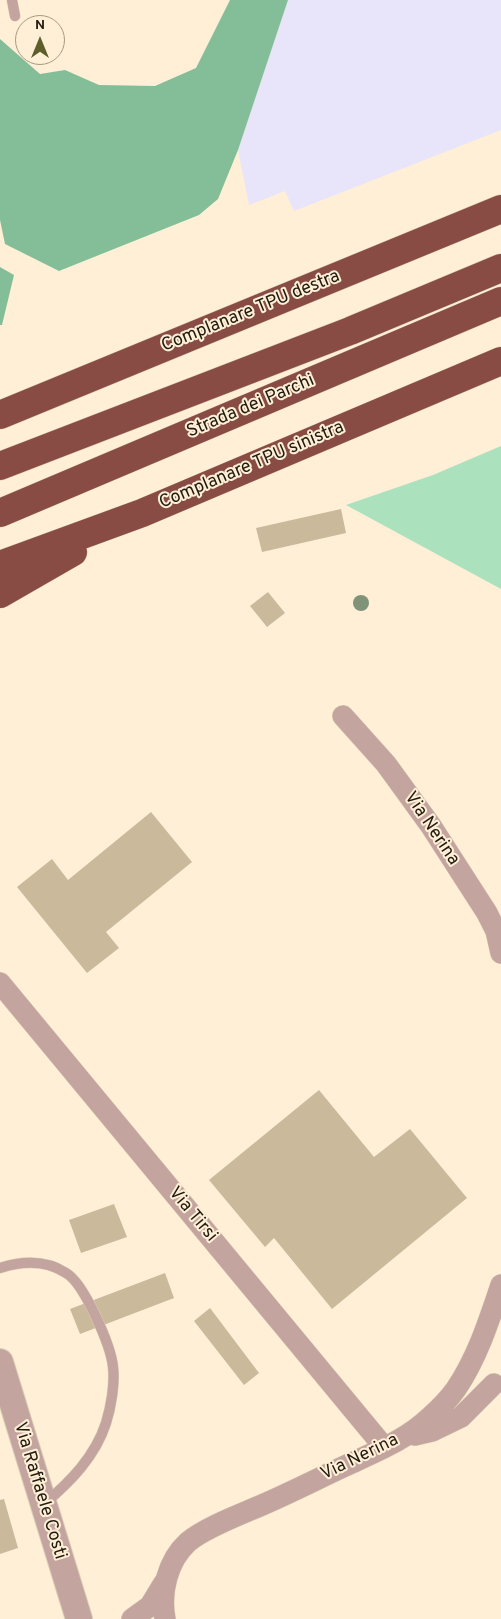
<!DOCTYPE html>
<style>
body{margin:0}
#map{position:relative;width:501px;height:1619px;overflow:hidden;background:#feefd6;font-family:Overpass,sans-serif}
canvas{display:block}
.north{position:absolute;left:15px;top:15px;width:50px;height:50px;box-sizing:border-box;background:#feefd6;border:1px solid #a69a86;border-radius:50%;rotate:0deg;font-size:14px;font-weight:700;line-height:20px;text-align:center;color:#211a0f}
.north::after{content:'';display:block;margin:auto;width:18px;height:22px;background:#5d5e2b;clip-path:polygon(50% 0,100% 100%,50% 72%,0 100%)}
</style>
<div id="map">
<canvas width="501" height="1619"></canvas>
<div class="north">N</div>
</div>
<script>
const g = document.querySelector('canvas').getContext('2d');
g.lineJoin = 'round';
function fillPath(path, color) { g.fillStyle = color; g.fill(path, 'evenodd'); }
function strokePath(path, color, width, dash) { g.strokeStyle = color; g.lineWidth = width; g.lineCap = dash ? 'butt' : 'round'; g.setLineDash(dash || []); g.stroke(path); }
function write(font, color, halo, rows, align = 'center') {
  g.font = font + ' Overpass,sans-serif'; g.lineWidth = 4; g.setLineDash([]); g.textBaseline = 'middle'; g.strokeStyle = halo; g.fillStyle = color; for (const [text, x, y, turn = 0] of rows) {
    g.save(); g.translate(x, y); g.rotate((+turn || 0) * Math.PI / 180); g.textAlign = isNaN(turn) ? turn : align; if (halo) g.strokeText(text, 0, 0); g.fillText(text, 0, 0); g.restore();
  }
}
fillPath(new Path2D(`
 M288 0H501V130L294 211 285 191 249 205 238 150Z`), '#e8e4fa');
fillPath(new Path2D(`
 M501 446V589L346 505 433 475Z`), '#abe1bd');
fillPath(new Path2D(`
 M230 0H288L238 150 218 199 199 215 59 271 5 244 0 220V39L40 74 65 70 99 85 155 86 196 68Z
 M0 267 14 275 2 325H0Z`), '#83be99');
fillPath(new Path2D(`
 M341 509 346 533 262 552 256 528Z
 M268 592 285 613 267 627 250 606Z
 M151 812 192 862 106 932 119 948 87 973 17 887 52 859 68 880Z
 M319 1090 374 1157 410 1129 467 1198 332 1309 274 1238 265 1247 209 1180Z
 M114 1204 127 1237 81 1253 69 1220Z
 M165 1273 174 1298 80 1334 70 1309Z
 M210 1308 259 1373 244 1385 194 1321Z
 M4 1499 18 1548 0 1554V1500Z`), '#cbb99b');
const service = new Path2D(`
 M12 0 15 16
 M0 1268C22 1261 46 1260 66 1273 84 1283 111 1346 113 1367 115 1384 111 1407 106 1423 95 1457 70 1482 44 1504`);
const minor = new Path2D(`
 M343 716 386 764 431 826 487 913 496 931 501 953
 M0 983 384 1447
 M415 1435 432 1431 461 1417 494 1384
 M132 1619 150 1606 164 1583
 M165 1619C160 1593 167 1561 188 1542 203 1529 236 1516 255 1508 286 1495 315 1480 345 1466 375 1452 406 1440 430 1417 439 1409 449 1399 456 1389 477 1358 489 1321 501 1285`);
const tertiary = new Path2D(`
 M0 1362 79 1619`);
const motorway = new Path2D(`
 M0 415 501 209
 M0 466 350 331 501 268
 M0 513 501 301
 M0 565 142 513 501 361
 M0 594 73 552`);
strokePath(service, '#dbcdb6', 11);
strokePath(minor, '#dbcdb6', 22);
strokePath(tertiary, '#dbcdb6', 28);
strokePath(motorway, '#dbcdb6', 29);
strokePath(service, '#c3a49f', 10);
strokePath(minor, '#c3a49f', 21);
strokePath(tertiary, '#c3a49f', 26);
strokePath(motorway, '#884c44', 28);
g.fillStyle = '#809379';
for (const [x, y] of [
 [361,603]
]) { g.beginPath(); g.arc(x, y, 8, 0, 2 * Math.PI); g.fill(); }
write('18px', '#211a0f', '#feefd6', [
 ["Complanare TPU destra",251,312,-22],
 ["Strada dei Parchi",251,407,-23],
 ["Complanare TPU sinistra",252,466,-23],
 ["Via Nerina",431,829,56],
 ["Via Tirsi",192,1215,50],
 ["Via Nerina",360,1458,-26],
 ["Via Raffaele Costi",39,1491,73]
]);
</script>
